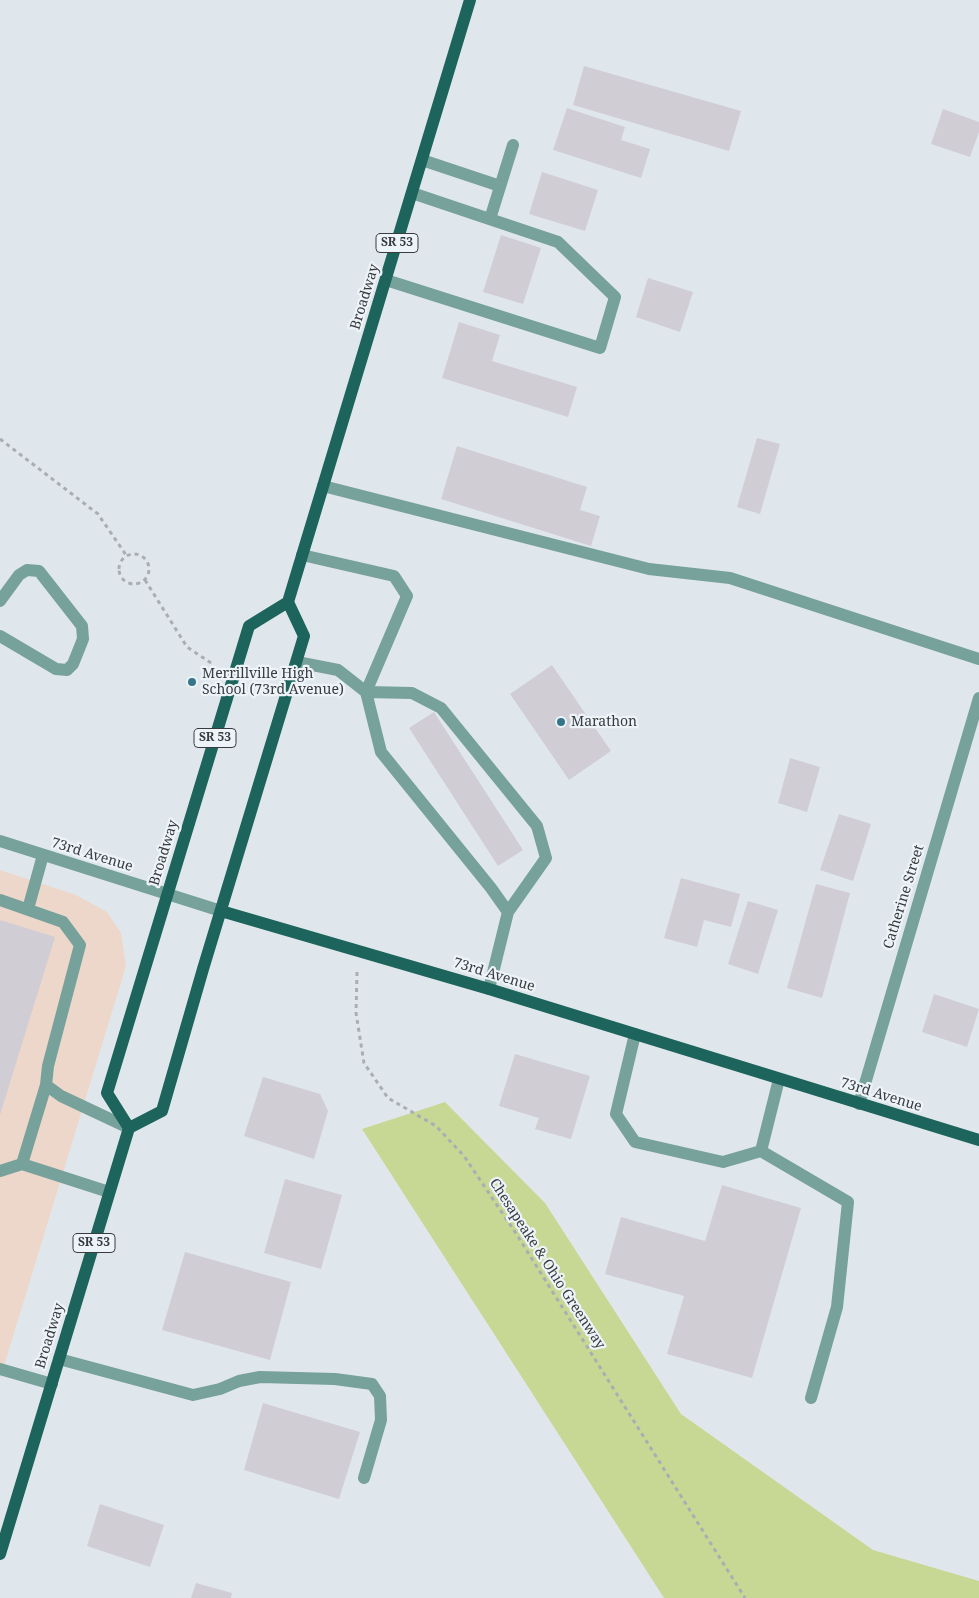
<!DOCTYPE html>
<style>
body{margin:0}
canvas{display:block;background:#e0e7ec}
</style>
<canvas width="979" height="1598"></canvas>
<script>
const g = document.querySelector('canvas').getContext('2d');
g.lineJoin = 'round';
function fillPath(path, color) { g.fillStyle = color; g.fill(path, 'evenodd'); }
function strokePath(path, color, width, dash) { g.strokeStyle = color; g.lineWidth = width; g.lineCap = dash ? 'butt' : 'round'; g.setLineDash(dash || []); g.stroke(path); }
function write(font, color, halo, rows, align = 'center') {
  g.font = font + ' "Noto Serif",serif'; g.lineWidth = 4.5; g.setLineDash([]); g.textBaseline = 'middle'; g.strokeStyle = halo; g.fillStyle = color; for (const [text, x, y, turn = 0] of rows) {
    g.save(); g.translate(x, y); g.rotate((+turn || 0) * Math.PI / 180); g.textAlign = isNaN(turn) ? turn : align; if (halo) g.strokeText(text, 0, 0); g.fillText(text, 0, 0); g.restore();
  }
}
fillPath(new Path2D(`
 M0 870 76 895 107 912 121 933 126 966 0 1379Z`), '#edd7ca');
fillPath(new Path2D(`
 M445 1102 545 1203 681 1414 873 1550 979 1581V1598H664L362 1129Z`), '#c7d894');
fillPath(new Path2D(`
 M584 66 741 111 729 151 573 105Z
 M567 108 625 127 621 140 650 149 641 178 553 150Z
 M943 109 979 122V132L970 157 931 144Z
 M542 172 598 190 585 231 529 214Z
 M501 235 541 248 523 304 483 292Z
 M648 278 693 292 680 332 636 317Z
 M459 322 500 335 492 361 577 387 568 417 442 378Z
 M757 438 780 444 760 514 737 507Z
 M457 446 587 487 580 510 600 516 591 546 441 499Z
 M552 665 611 751 569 780 510 694Z
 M434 712 523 850 498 866 409 728Z
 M790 758 820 767 807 812 778 803Z
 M839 814 871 824 853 881 820 870Z
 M681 878 740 894 731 927 704 920 697 947 664 938Z
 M816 884 850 893 822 998 787 988Z
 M748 901 778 910 758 974 728 964Z
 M0 920 55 937 0 1115Z
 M934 994 979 1009 967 1047 922 1032Z
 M515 1054 590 1076 571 1139 535 1129 539 1118 499 1106Z
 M263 1077 320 1094 328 1111 314 1159 244 1136Z
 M285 1179 342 1195 321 1269 264 1253Z
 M722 1185 801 1208 752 1378 667 1354 684 1296 605 1274 621 1217 705 1241Z
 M185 1252 291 1282 270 1360 162 1330Z
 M263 1403 360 1432 339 1499 244 1470Z
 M100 1504 164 1525 150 1567 87 1546Z
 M196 1583 232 1593 231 1598H191Z`), '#d1cdd4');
strokePath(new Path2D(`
 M0 439 98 514 126 555
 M119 569a15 15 0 1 1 30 0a15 15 0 1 1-30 0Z
 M145 580 187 647 214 665
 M357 972 356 1013 364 1063 388 1098 436 1126 464 1156 515 1232 745 1598`), '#a8aeb2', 3, [4, 4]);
strokePath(new Path2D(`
 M422 160 500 186
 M490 219 513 145
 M386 280 600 348 615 297 558 242 412 193
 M323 486 649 569 730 578 979 659
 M302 555 394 576 407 596 366 692 412 693 441 708 537 826 546 858 508 912
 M0 601 19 575 27 570 39 571 82 626 83 639 73 664 67 670 56 669 0 636
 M297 662 338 670 366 692 381 752 491 888 508 912 489 989
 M0 841 221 911
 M0 900 63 922 80 945 48 1066 46 1085 61 1096 129 1128
 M28 909 43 855
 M635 1034 616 1114 635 1142 723 1162 761 1151 779 1079
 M859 1104 979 698
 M761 1151 848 1202 837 1307 811 1398
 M22 1164 46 1085
 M0 1171 22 1164 109 1192
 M59 1359 193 1395 220 1389 239 1381 260 1377 335 1379 372 1384 380 1396 381 1420 364 1478
 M0 1369 52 1384`), '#77a19b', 12);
strokePath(new Path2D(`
 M221 911 489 989 979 1140
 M129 1128 107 1093 249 626 288 602
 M0 1554 129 1128 162 1111 203 969 304 636 288 602 470 0`), '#1d645c', 12);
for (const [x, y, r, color] of [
 [192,682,5,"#347688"],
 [561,722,5,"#347688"]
]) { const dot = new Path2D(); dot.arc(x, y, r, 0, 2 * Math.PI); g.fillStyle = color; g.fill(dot); strokePath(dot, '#edf4f9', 2); }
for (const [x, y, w] of [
 [397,243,42],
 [215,738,42],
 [94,1243,42]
]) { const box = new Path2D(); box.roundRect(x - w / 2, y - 9.5, w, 19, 4); g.fillStyle = '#edf4f9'; g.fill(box); strokePath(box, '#393b3d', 1); }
write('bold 12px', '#393b3d', null, [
 ["SR 53",397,243],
 ["SR 53",215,738],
 ["SR 53",94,1243]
]);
write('14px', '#393b3d', '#edf4f9', [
 ["Broadway",365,297,-73],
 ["Broadway",164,853,-73],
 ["73rd Avenue",92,855,17],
 ["Catherine Street",904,897,-73],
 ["73rd Avenue",494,975,17],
 ["73rd Avenue",881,1095,17],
 ["Chesapeake & Ohio Greenway",547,1264,57],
 ["Broadway",50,1336,-73]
]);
write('14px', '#393b3d', '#edf4f9', [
 ["Merrillville High",202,674],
 ["School (73rd Avenue)",202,690],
 ["Marathon",571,722]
], 'left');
</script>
